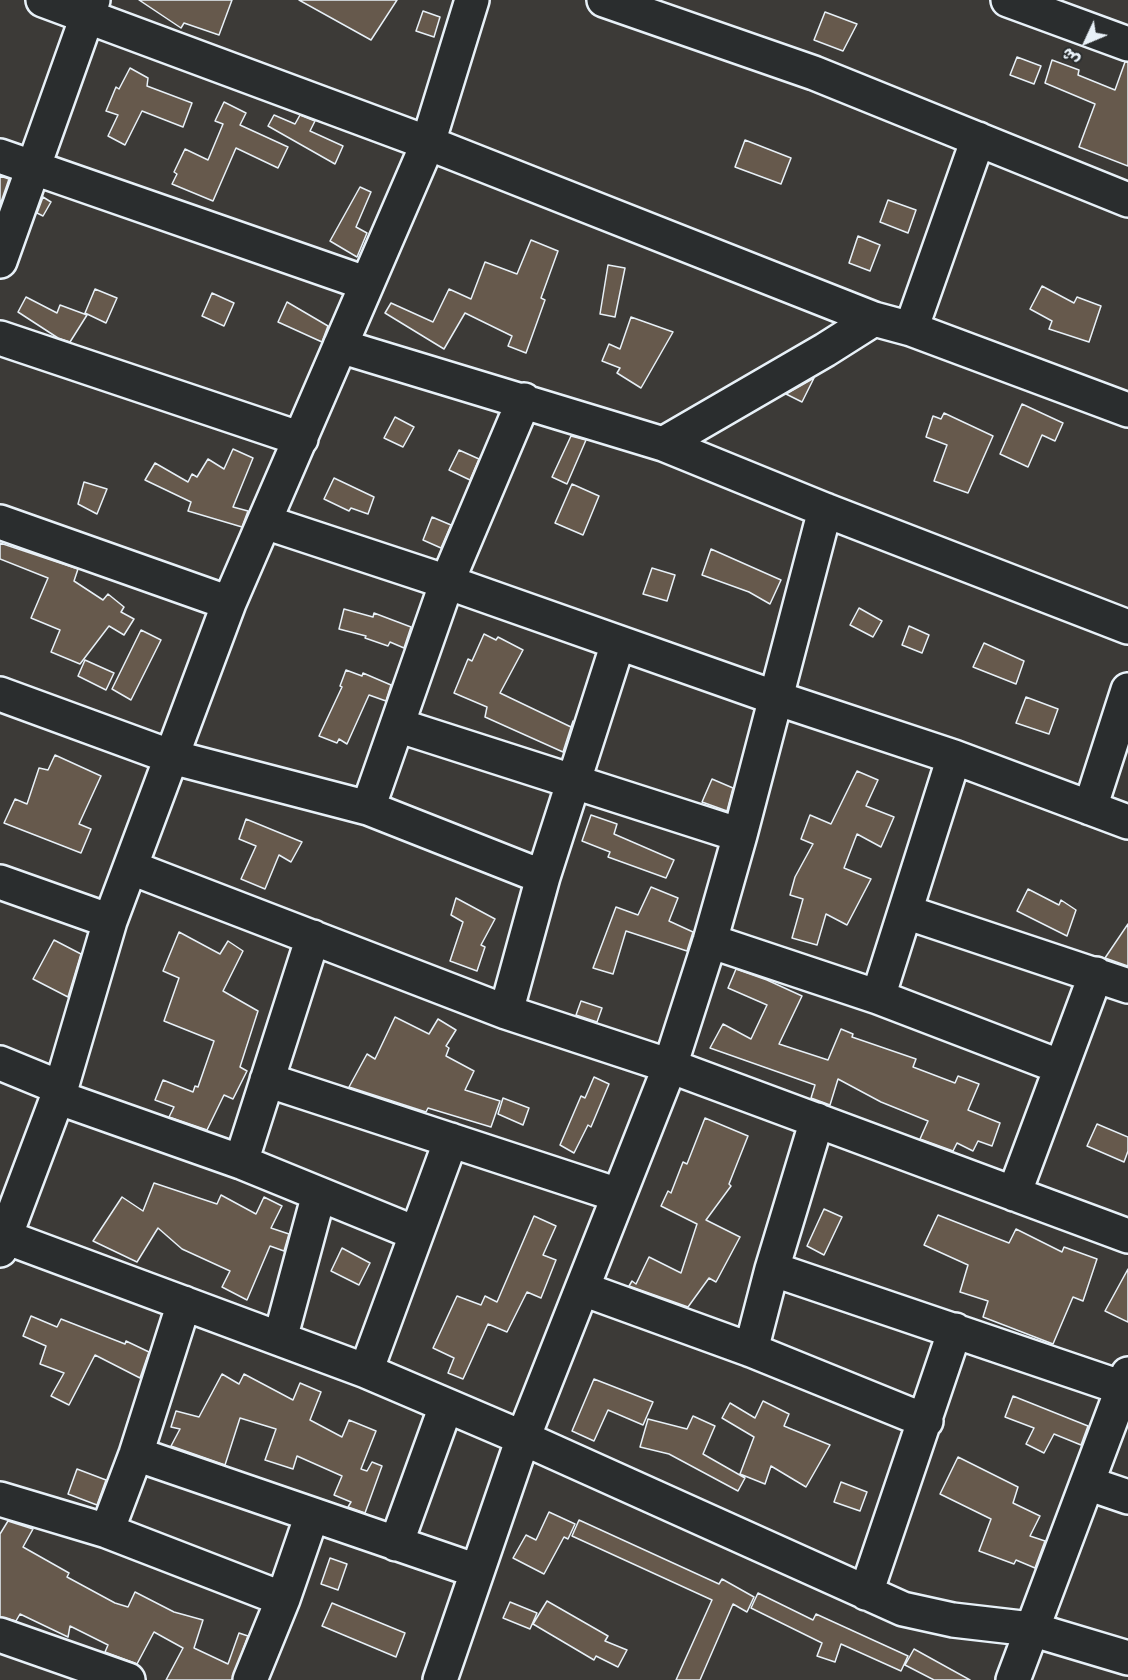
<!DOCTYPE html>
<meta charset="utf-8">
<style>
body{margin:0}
#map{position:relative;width:1128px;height:1680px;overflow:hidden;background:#3c3a37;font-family:"Gochi Hand","Playpen Sans Arabic",sans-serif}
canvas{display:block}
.north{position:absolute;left:1056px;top:12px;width:60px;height:60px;-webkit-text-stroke:4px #2a2d2e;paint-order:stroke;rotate:226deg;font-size:16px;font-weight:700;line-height:24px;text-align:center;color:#e8f1f8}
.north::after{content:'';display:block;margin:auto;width:21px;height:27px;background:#e8f1f8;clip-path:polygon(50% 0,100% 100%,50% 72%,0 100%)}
</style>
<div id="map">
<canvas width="1128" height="1680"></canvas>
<div class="north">ش</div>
</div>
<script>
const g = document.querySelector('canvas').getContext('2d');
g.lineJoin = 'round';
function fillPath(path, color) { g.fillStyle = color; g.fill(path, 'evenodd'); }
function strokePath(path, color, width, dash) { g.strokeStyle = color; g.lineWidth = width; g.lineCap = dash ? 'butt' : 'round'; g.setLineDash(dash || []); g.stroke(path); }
const building = new Path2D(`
 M139 0H232L219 35 184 23 181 28Z
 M299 0H397L371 40Z
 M423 11 440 17 434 37 416 31Z
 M825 12 857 24 843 51 814 40Z
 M1017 57 1041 66 1034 84 1010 75Z
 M1052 60 1079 70 1078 75 1115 90 1125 62H1128V166L1079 147 1095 104 1045 83Z
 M130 68 148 78 147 86 192 103 183 127 142 111 125 145 108 136 118 115 106 111 116 87 119 89Z
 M224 102 246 113 240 125 288 147 278 168 236 148 213 201 172 184 177 174 174 172 185 149 208 160 223 124 215 121Z
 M274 115 295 124 300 115 315 121 310 131 343 146 335 164 268 126Z
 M745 140 791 158 781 184 735 167Z
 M0 176 9 179 0 205Z
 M360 187 371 192 356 227 367 233 357 257 330 241Z
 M43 197 51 202 43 216 37 213Z
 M888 200 916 210 908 233 880 222Z
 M858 236 880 245 870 271 849 263Z
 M531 240 558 251 541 298 545 300 526 353 508 346 512 336 465 313 444 349 385 313 391 303 433 322 449 289 471 299 485 262 517 274Z
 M608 265 625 268 615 317 600 314Z
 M1042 286 1074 303 1077 297 1101 306 1089 342 1049 329 1052 321 1030 309Z
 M95 289 117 298 106 323 85 313Z
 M212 293 234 303 224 326 202 316Z
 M26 297 57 313 60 305 87 315 70 342 58 338 18 312Z
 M287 302 328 326 322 342 278 322Z
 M631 317 673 332 641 388 617 373 620 368 602 361 609 344 620 349Z
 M814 378 802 402 786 394Z
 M1022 404 1063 423 1055 441 1042 435 1028 467 1000 454Z
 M944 413 993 436 968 493 934 481 947 445 926 437 933 416 941 419Z
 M395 417 414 427 403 447 384 438Z
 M571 436 586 440 567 484 552 477Z
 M233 449 253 458 233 507 248 511 242 527 188 511 191 502 145 480 155 463 188 482 192 474 197 477 208 459 224 469Z
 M459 450 479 459 470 480 449 470Z
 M334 478 374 497 368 514 351 508 349 511 324 499Z
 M84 482 107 489 97 514 78 504Z
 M572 484 599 496 583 535 555 523Z
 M432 517 451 525 441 548 423 540Z
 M0 543 78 569 74 581 103 600 108 594 124 607 121 612 134 619 124 635 109 626 80 664 51 652 60 630 31 618 48 578 0 559Z
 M711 549 781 580 770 604 749 592 702 575Z
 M652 568 675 575 667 601 643 594Z
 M859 608 882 621 873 637 850 625Z
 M344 609 373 617 374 613 411 627 404 648 390 642 388 646 365 638 366 636 339 629Z
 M909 626 929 635 922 653 902 645Z
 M141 630 161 640 131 700 112 689Z
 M484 634 496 640 498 637 523 650 500 693 571 727 573 721 563 752 485 717 487 707 454 693 468 659 472 661Z
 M984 643 1024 661 1016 684 973 667Z
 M85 660 114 673 106 690 78 676Z
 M346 670 362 676 363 673 391 685 386 701 369 695 347 744 339 739 337 743 319 736 342 687 340 686Z
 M1026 697 1058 709 1049 734 1016 723Z
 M55 755 101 776 79 824 91 829 81 853 4 823 15 799 27 804 39 768 48 770Z
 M857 771 878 780 866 806 894 817 881 847 857 834 844 868 871 879 847 925 826 914 817 945 792 938 803 899 790 895 795 877 813 844 801 839 810 815 831 824Z
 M712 779 733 788 727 811 702 802Z
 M591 815 617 824 614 834 674 860 666 878 608 857 610 852 582 841Z
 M246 819 302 842 291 862 279 855 265 889 241 879 256 846 239 839Z
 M651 887 678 898 669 921 693 932 687 951 626 931 613 974 593 968 616 907 638 915Z
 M1028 889 1059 905 1061 900 1076 910 1067 936 1017 911Z
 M456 898 495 919 481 945 485 947 477 971 450 961 463 922 451 915Z
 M1128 924V966L1105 958Z
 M179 932 220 954 228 941 243 951 223 991 258 1011 240 1067 247 1071 233 1099 224 1095 207 1130 169 1117 174 1107 155 1100 163 1080 193 1092 195 1086 198 1087 214 1041 164 1021 179 978 163 971Z
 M54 940 81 954 68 997 33 979Z
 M736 969 767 980 802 996 779 1044 828 1060 841 1029 853 1034 852 1037 916 1059 913 1067 955 1083 958 1076 979 1084 968 1110 1000 1123 992 1146 978 1141 973 1151 957 1143 953 1151 920 1139 928 1121 881 1102 838 1079 830 1105 811 1098 815 1085 710 1048 723 1024 751 1039 767 1005 728 988Z
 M581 1001 602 1008 597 1022 576 1015Z
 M395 1017 429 1034 438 1019 456 1030 446 1046 449 1048 446 1056 474 1071 465 1090 500 1101 491 1127 428 1108 426 1112 349 1087 367 1054 375 1059Z
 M594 1077 609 1084 591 1127 588 1125 574 1153 560 1145 581 1096 585 1098Z
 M503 1098 529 1108 523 1125 498 1114Z
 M705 1118 748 1136 729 1184 731 1186 706 1220 740 1237 716 1282 709 1278 688 1307 629 1286 632 1281 636 1284 649 1257 681 1273 697 1224 661 1206 668 1191 671 1193 683 1162 687 1164Z
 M1097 1124 1128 1137V1151L1124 1162 1087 1146Z
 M154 1183 217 1204 221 1195 256 1214 264 1197 282 1206 271 1228 289 1234 284 1251 270 1246 247 1300 222 1287 230 1271 182 1249 158 1228 137 1262 93 1241 122 1197 143 1211Z
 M824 1209 842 1217 824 1255 807 1246Z
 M938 1215 1009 1243 1016 1229 1062 1252 1064 1247 1097 1259 1083 1301 1073 1297 1053 1344 983 1317 988 1301 960 1292 968 1265 924 1245Z
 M534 1216 556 1226 543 1255 556 1260 541 1298 527 1292 507 1332 488 1324 463 1379 448 1373 454 1358 433 1348 457 1296 481 1305 485 1296 497 1302Z
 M342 1248 370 1263 359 1285 331 1271Z
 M1128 1269V1322L1105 1311Z
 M31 1316 57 1327 61 1319 125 1344 126 1341 149 1352 140 1378 95 1355 69 1405 51 1396 64 1373 40 1364 46 1346 23 1336Z
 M222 1374 239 1384 244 1374 293 1400 300 1383 321 1392 310 1420 342 1437 349 1420 376 1431 361 1469 367 1471 372 1462 382 1466 365 1513 348 1507 351 1502 334 1495 342 1476 297 1456 293 1469 265 1460 276 1429 240 1418 225 1465 171 1446 180 1429 171 1427 176 1411 199 1417Z
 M594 1379 653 1402 643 1425 608 1410 594 1441 572 1431Z
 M1013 1396 1088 1426 1081 1445 1054 1434 1044 1453 1026 1444 1034 1428 1005 1417Z
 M763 1401 789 1414 784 1426 830 1445 806 1487 771 1466 765 1484 740 1474 754 1437 722 1418 730 1403 755 1418Z
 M693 1416 715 1426 703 1454 745 1478 738 1491 669 1454 640 1447 648 1419 687 1429Z
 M958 1457 1018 1487 1013 1503 1040 1516 1030 1536 1045 1541 1035 1568 1016 1560 1014 1564 979 1551 991 1519 940 1494Z
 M77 1469 106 1480 97 1505 68 1494Z
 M841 1482 867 1492 860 1511 834 1502Z
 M549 1512 575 1524 568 1539 564 1537 544 1574 513 1558 526 1535 536 1540Z
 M579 1520 719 1584 722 1579 754 1597 747 1612 733 1604 700 1680H676L712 1600 572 1536Z
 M8 1521 33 1529 23 1547 69 1573 67 1577 115 1603 128 1607 135 1592 174 1612 203 1620 194 1648 228 1664 239 1633 248 1636 232 1680H166L183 1648 154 1632 137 1664 105 1652 108 1645 70 1626 68 1637 20 1614 16 1621 0 1617V1534Z
 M330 1558 347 1564 338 1590 321 1584Z
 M758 1593 813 1620 816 1614 908 1656 901 1671 841 1644 835 1662 817 1656 822 1643 751 1608Z
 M547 1601 608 1636 605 1641 627 1650 618 1667 596 1656 594 1660 533 1624Z
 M510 1602 537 1613 530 1629 503 1618Z
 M332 1603 405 1633 396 1657 322 1626Z
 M914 1649 970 1680H934L905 1665Z`);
fillPath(building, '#66594c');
strokePath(building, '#e8f1f8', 1.5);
const minor = new Path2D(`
 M43 0 428 143 874 319
 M604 0 814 73 1128 200
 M1008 0 1128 44
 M0 156 365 283
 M0 261 93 0
 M911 329 978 139
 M0 338 301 439
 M340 346 663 444 825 350 874 319 911 329 1128 410
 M663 444 825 510 1128 627
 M0 522 229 603
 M265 522 447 582 776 698 954 757 1128 822
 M0 694 172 757 368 808 543 877
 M397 725 740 835
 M368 808 447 582 524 400
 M1090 808 1128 690
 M132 868 506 1012 670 1066 1128 1236
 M0 882 110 921
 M906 912 1128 986
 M710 941 878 997 1061 1067
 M878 997 954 757
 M506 1012 543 877 618 643
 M0 1063 61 1088
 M267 1080 618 1195
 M57 1097 241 1162 415 1233
 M241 1162 313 937
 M1014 1194 1096 974
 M0 1235 366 1371 523 1438 903 1609 953 1620 1031 1629 1128 1658
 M0 1250 61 1088 110 921 229 603 428 143 472 0
 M772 1269 1123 1388
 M583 1289 751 1350 926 1421
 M280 1339 319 1194
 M751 1350 772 1269 817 1120
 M366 1371 451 1140
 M136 1454 477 1571
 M1087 1483 1128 1497
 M0 1499 107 1531 283 1599
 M107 1531 136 1454 184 1303
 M396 1544 446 1406
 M866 1593 955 1330
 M0 1635 128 1680
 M250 1680 283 1599 312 1515
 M440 1680 523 1438 670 1066 710 941 740 835 825 510
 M1013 1680 1128 1374`);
strokePath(minor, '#e8f1f8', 38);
strokePath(minor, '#2a2d2e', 33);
</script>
